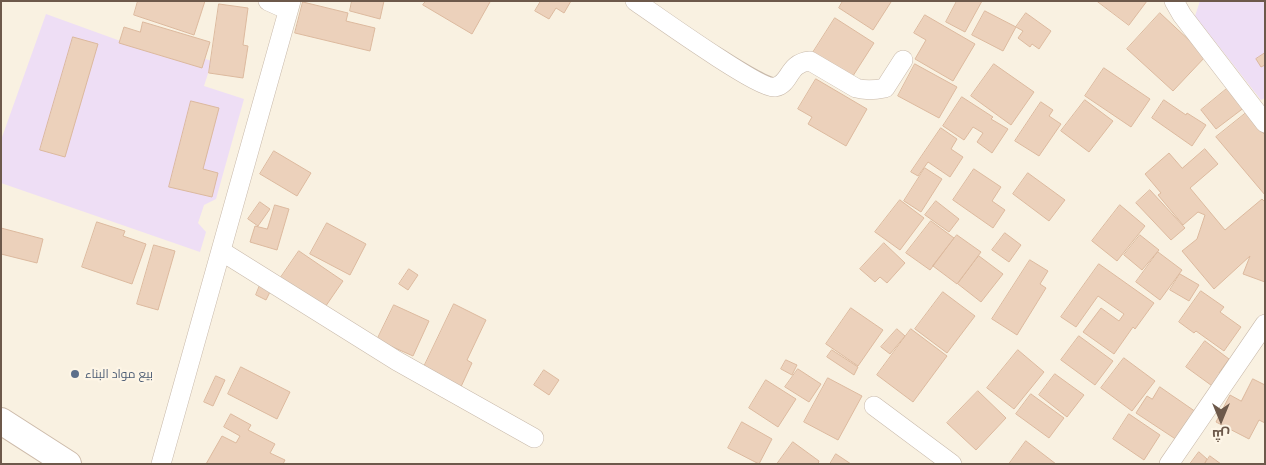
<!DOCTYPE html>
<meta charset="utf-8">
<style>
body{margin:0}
#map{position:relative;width:1266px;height:465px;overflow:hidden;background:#f9f1e1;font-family:Mulish,Cairo,sans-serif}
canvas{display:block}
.frame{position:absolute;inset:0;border:2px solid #6d594b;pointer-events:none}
.north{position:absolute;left:1196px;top:395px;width:50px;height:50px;-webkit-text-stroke:4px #fdf5e6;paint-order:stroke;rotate:180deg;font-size:14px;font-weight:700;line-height:20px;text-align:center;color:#6d594b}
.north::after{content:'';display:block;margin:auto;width:18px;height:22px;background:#6d594b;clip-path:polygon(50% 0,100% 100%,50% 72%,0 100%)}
</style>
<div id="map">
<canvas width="1266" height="465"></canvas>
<div class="frame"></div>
<div class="north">ش</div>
</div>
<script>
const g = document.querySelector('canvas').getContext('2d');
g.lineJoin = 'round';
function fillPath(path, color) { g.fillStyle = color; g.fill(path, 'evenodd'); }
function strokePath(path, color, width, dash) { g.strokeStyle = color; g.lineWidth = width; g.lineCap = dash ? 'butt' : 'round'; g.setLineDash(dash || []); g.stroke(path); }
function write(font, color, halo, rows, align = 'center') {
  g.font = font + ' Mulish,Cairo,sans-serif'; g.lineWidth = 4.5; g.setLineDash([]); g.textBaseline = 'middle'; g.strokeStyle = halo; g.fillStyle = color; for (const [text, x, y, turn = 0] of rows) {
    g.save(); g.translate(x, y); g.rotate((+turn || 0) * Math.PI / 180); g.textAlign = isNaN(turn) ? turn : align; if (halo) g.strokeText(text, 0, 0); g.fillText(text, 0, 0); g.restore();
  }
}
fillPath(new Path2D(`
 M1200 1H1265V98L1261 100 1195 16Z
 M46 14 159 55 202 58 212 61 204 86 244 99 216 199 204 205 198 223 206 232 200 252 1 183V140Z`), '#eedef5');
const building = new Path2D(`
 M138 1H205L194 35 134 15Z
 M352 1H384L380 19 350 11Z
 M426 1H489L490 2 472 34 423 5Z
 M541 1H571L564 13 556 8 549 19 535 11Z
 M843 1H890L891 2 873 30 839 8Z
 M957 1H982L965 32 946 22Z
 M1097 1H1147L1129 25Z
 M303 2 348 13 346 21 375 28 370 51 295 33Z
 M219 4 248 8 243 45 248 46 243 78 209 73Z
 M985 11 1016 27 1003 51 972 35Z
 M1026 13 1051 31 1039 49 1032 44 1030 47 1018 38 1023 31 1016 27Z
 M1160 13 1206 56 1173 91 1127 49Z
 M925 15 975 44 953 81 915 59 926 40 914 33Z
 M835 18 874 43 851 79 812 54Z
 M143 22 210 42 202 68 119 43 124 27 140 32Z
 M73 37 98 44 65 157 40 150Z
 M1265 53V65L1261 67 1256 59Z
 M915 64 957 87 939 118 898 96Z
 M994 64 1034 92 1011 125 971 96Z
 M1104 68 1150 99 1131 127 1085 96Z
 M816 79 867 109 846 146 808 124 812 117 798 109Z
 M1229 87 1245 107 1216 129 1201 110Z
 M962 97 993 117 991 119 1008 129 992 153 977 142 983 133 973 127 964 140 943 126Z
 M1085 100 1113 121 1089 152 1061 131Z
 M1164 100 1186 115 1187 113 1206 125 1192 146 1152 118Z
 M191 101 219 108 203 169 218 173 212 197 169 187Z
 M1041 102 1053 110 1049 116 1061 124 1039 156 1015 141Z
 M1246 113 1265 135V195L1216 137Z
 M941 128 957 139 951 149 963 157 950 177 928 162 918 176 911 172Z
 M1205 149 1218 164 1190 188 1225 230 1262 199 1265 202V282L1243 274 1250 256 1214 289 1182 251 1197 239 1205 215 1198 212 1183 225 1158 195 1161 193 1145 174 1169 153 1182 168Z
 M274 151 311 173 297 196 260 174Z
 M925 168 942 179 921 212 904 201Z
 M974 169 1001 187 992 201 1005 210 993 228 953 200Z
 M1028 173 1065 200 1049 221 1013 194Z
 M1150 190 1185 228 1171 240 1136 203Z
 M900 200 924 218 900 250 875 232Z
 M936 201 959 219 949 232 925 215Z
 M260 202 270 209 258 226 248 219Z
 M275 205 289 209 277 250 250 242 255 226 267 229Z
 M1120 205 1145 226 1117 261 1092 241Z
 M931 221 954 238 930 270 906 253Z
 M97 222 125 231 123 236 146 244 132 284 82 267Z
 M327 223 366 244 350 275 310 254Z
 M1 228 43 239 37 263 1 254Z
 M1005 233 1021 245 1009 262 992 250Z
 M957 235 981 252 957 284 933 266Z
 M1140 235 1159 250 1142 270 1124 255Z
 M884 243 905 263 887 283 880 277 875 282 860 269Z
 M154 245 175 251 158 310 137 304Z
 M299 251 343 281 321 313 277 283Z
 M1158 252 1182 270 1160 300 1136 282Z
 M979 256 1003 274 981 302 958 284Z
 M1030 260 1048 271 1040 284 1046 288 1017 335 992 319Z
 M1099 264 1154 303 1135 329 1133 327 1114 354 1083 332 1101 308 1119 321 1124 314 1098 296 1076 327 1061 317Z
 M409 269 418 275 408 290 399 284Z
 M1180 274 1199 285 1189 301 1170 290Z
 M260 285 271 290 266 300 256 295Z
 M1201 291 1224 307 1220 312 1241 327 1224 351 1196 331 1194 333 1179 322Z
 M943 292 975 316 947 353 915 329Z
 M454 304 486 320 467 360 472 363 459 391 421 373Z
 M394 305 429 321 413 356 377 340Z
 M851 308 883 330 858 366 826 344Z
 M897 329 905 336 890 354 881 347Z
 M911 329 947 356 913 402 877 375Z
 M1079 336 1113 361 1095 385 1061 360Z
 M1205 341 1229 359 1219 373 1223 376 1215 388 1186 367Z
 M832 350 858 367 854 375 827 357Z
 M1018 350 1044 372 1014 409 987 388Z
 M1124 358 1155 381 1132 411 1101 388Z
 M786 360 797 365 792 375 781 369Z
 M241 367 290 392 277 419 228 394Z
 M798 369 821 384 809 402 785 387Z
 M544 370 559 380 549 395 534 385Z
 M1055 374 1084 395 1067 417 1039 395Z
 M216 376 225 380 213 406 204 402Z
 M828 378 862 396 838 440 804 422Z
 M1253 379 1265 385V423L1259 420 1249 439 1216 422 1230 395 1241 401Z
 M766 380 796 399 778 427 749 408Z
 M1160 387 1196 412 1177 440 1136 413 1147 396 1152 399Z
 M978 391 1006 418 976 450 947 423Z
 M1031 394 1064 418 1049 438 1016 414Z
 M231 414 251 425 248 430 275 444 270 453 285 460 283 464H206L222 436 236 443 240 436 224 427Z
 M1129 414 1160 435 1144 460 1113 439Z
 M742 422 772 439 759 464 728 448Z
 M1026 441 1056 464H1009Z
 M793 442 819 461 818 464H777Z
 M1199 452 1207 459 1204 464H1190Z
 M836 454 851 464H830Z
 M1210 456 1221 464H1205Z`);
fillPath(building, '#ecd1bb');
strokePath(building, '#dcb99e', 1);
const street = new Path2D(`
 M268 1 288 10
 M635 1C654 14 760 90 775 87 791 84 787 63 810 61L856 88C866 91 875 90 885 88L903 60
 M1174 1 1182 15 1265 123
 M221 251 397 361 534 438
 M874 406 952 464
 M161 464 291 1
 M1169 464 1265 324`);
const secondary = new Path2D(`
 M1 421 68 464`);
strokePath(street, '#c8b9aa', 20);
strokePath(secondary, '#cdbbaa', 28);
strokePath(street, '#fff', 19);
strokePath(secondary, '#fff', 26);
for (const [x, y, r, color] of [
 [75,374,5,"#5c6f8a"]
]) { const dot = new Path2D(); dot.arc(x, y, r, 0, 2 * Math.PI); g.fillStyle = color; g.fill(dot); strokePath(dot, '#fdf5e6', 2); }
write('12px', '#4e5e75', '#fdf5e6', [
 ["بيع مواد البناء",85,374]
], 'left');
</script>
